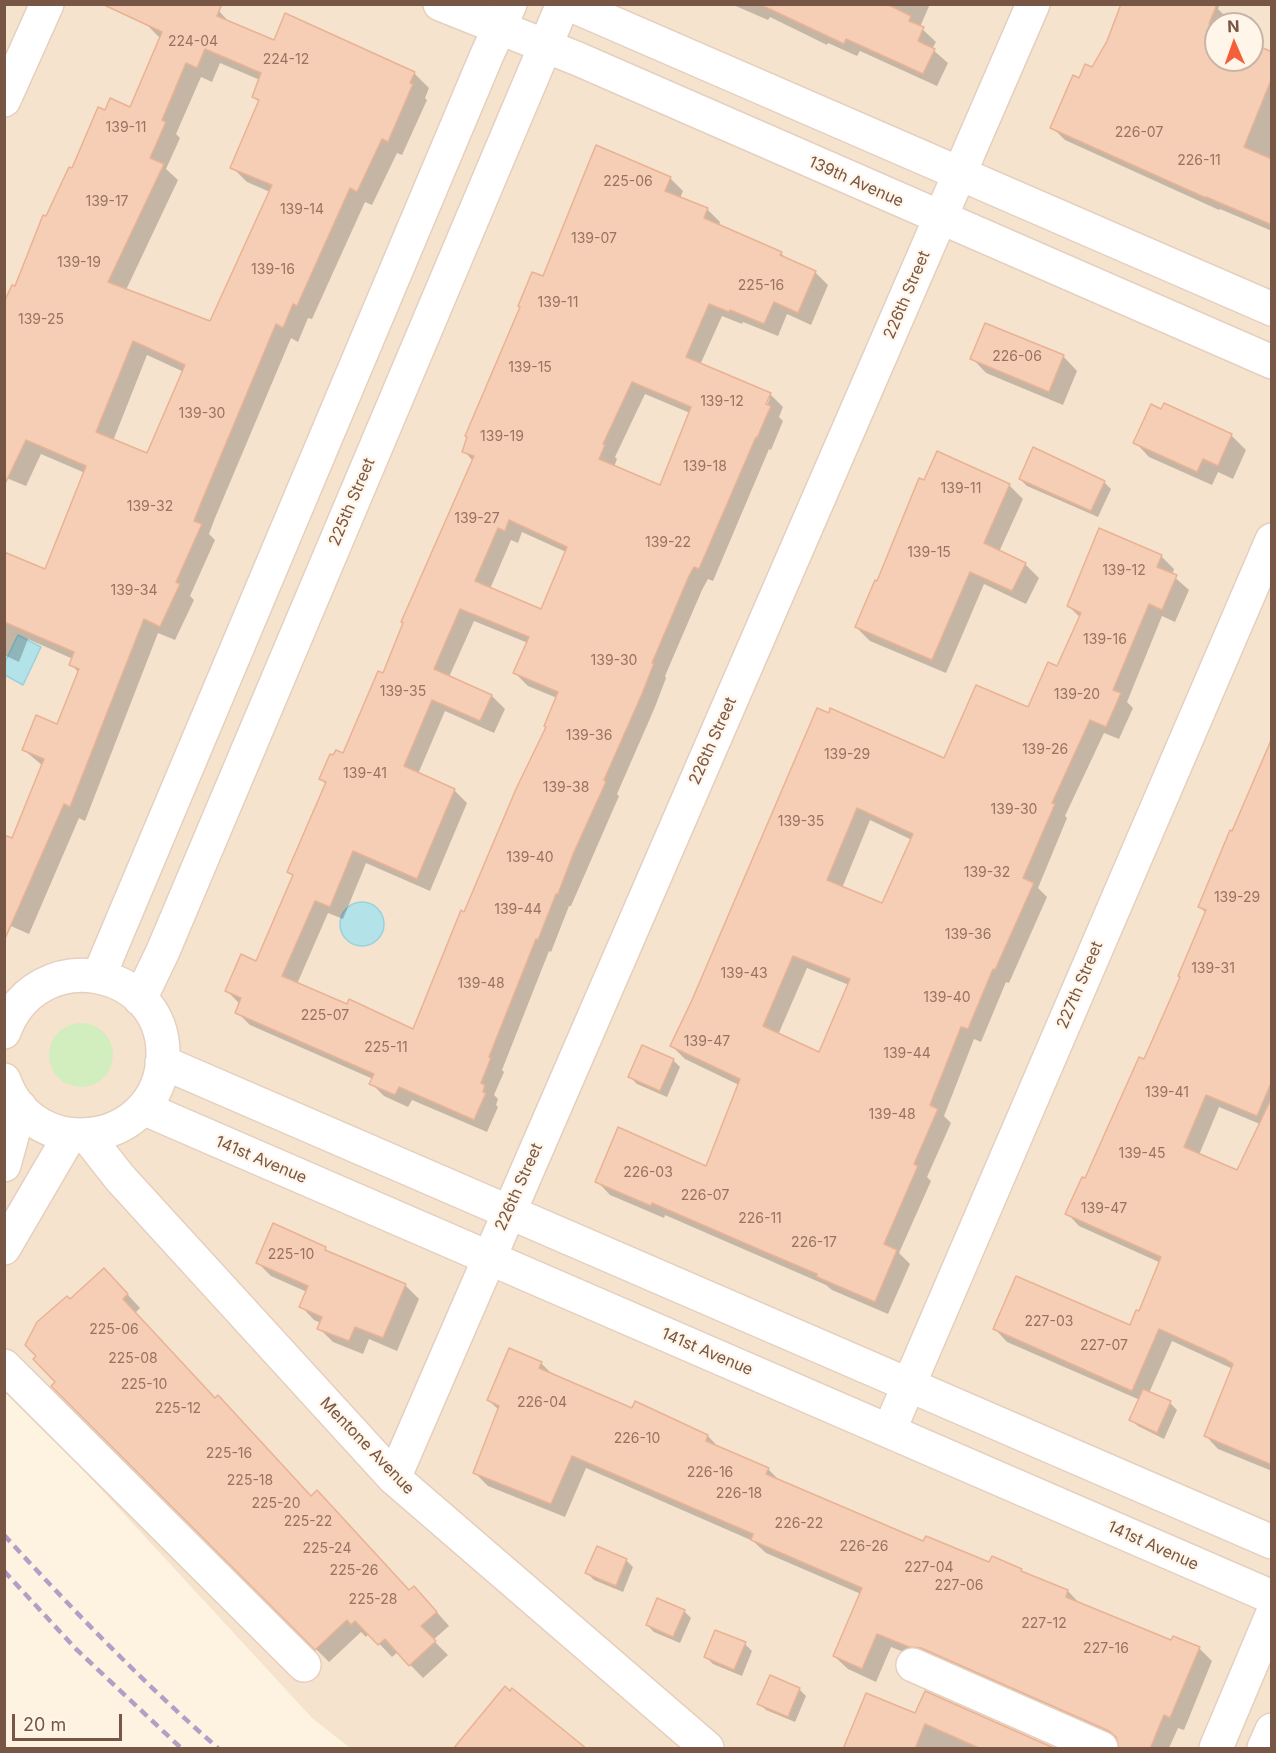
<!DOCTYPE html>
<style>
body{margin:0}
#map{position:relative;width:1276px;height:1753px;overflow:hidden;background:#fef2e0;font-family:Inter,sans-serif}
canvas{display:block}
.frame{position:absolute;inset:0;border:6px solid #775645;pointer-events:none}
.north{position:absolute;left:1204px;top:12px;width:60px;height:60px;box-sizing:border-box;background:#fff5e8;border:2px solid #c9b5a7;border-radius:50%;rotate:358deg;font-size:16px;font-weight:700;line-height:24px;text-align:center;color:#775645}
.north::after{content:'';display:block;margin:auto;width:21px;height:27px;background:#f45e3a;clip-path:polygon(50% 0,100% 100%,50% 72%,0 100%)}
.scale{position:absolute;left:12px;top:1714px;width:110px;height:27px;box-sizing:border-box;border:3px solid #775645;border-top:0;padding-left:8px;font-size:18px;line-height:21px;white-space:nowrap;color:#775645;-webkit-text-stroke:4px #fff5e8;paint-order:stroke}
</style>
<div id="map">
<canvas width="1276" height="1753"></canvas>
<div class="frame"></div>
<div class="north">N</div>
<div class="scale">20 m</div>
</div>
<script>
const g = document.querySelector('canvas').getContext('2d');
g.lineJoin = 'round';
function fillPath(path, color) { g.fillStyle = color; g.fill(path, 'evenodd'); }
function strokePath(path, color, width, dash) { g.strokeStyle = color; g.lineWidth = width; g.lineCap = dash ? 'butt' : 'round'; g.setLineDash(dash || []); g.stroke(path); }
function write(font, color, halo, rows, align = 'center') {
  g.font = font + ' Inter,sans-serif'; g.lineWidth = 4.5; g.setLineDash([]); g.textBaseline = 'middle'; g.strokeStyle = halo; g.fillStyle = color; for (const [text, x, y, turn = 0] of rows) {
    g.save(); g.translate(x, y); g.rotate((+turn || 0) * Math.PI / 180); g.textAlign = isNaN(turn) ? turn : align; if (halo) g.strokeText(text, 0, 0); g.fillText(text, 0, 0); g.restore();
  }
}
fillPath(new Path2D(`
 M4 5H1271V1748H350L312 1718 66 1451 5 1380ZM1216 24H1252V60H1216Z`), '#f6e3ce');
fillPath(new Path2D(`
 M49 1055a32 32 0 1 1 64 0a32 32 0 1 1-64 0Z`), '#d2edbe');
const water = new Path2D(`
 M18 635 41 647 23 685 5 675V662Z
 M340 924a22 22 0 1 1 44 0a22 22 0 1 1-44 0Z`);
fillPath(water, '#b3e3e9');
strokePath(water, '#98d3dc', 1.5);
fillPath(new Path2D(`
 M731 4H930L920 27 936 42 932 49 948 63 937 86 860 51 857 56 828 43 827 45 770 17 768 20Z
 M1122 4H1220L1218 9 1229 20 1227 24H1216V60H1252V45L1272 53V231L1220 209 1219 210 1065 140 1052 127 1080 80 1092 69 1108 42Z
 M219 11 230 23 275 42 414 73 429 88 425 98 427 100 402 155 397 153 372 205 365 202 312 319 308 318 298 342 291 338 215 518 209 534 215 540 190 596 194 600 175 640 158 633 85 821 79 818 29 934 4 923 13 840 43 766 24 750 58 726 79 673 71 664 73 659 28 639 19 662 4 655V569L46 571 85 473 41 454 26 486 4 477 15 288 47 218 105 112 131 109 161 39 135 13ZM220 63 260 80 253 96 259 102 232 167 247 182 270 192 211 323 126 290 178 180 166 169 180 138 176 134 201 77 212 82ZM147 355 184 372 147 455 113 441Z
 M670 178 683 191 680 198 707 209 720 222 719 226 781 253 788 261 815 272 828 285 811 325 787 314 778 336 743 322 742 324 722 316 700 365 770 394 783 407 779 417 783 421 771 450 769 449 713 581 708 579 702 590 665 676 666 678 655 707 617 794 619 796 571 906H569L551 952 549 951 502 1070 504 1072 494 1095 498 1099 496 1105 498 1107 487 1132 412 1100 408 1107 384 1096 371 1083 373 1079 250 1025 237 1012 240 1004 227 991 257 963 294 877 289 872 326 784 320 779 343 755 383 675 473 461 464 451 543 278ZM645 394 690 413 661 487 614 467 617 459 615 457ZM767 398H770L764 412ZM522 532 566 552 542 611 490 589 511 540 518 543ZM474 621 528 643 515 673 528 686 557 698 547 728 414 1031 297 984 328 913 343 919 366 863 430 891 467 803 454 790 418 774 445 711 494 733 505 709 492 696 449 677Z
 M1063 356 1077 371 1063 405 986 373 972 358Z
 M1165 405 1232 436 1246 450 1233 479 1218 472 1212 485 1149 457 1135 442 1162 411Z
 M937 453 1010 486 1023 499 999 552 1025 564 1039 578 1026 604 984 584 946 673 870 641 856 627Z
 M1020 479 1104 482 1111 489 1098 517 1027 486Z
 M1161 556 1174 569 1172 575 1189 590 1175 622 1162 616 1127 702 1133 708 1119 739 1104 733 1065 816 1067 818 1038 888 1047 897 1009 983 1006 982 981 1042 974 1039 944 1116 951 1123 927 1177 931 1181 899 1253 910 1264 888 1314 832 1290 826 1285 665 1215 664 1218 610 1195 597 1181 707 1168 739 1085 685 1059 672 1046 694 1000 818 710 945 760 1029 709 1058 668 1081 618 1068 606ZM870 820 912 840 883 905 842 888ZM807 968 849 985 820 1054 778 1035Z
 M1272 742V1471L1218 1449 1206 1436 1233 1369 1172 1341 1149 1393 1170 1403 1177 1410 1164 1439 1138 1426 1131 1420 1140 1400 1007 1342 995 1329 1131 1327 1140 1313 1161 1263 1079 1226 1067 1213 1145 1062 1181 978 1206 913 1200 907ZM1219 1107 1260 1124 1237 1172 1199 1155Z
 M673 1060 680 1067 667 1097 637 1084 630 1077Z
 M325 1248 330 1254 405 1285 419 1299 397 1351 369 1339 363 1354 333 1342 319 1328 321 1323 314 1320 301 1306 307 1292 271 1276 258 1263Z
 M117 1283 140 1308 135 1313 215 1399 312 1497 410 1592 427 1601 449 1626 433 1640 448 1655 423 1678 398 1652 392 1657 369 1633 366 1637 361 1632 329 1662 53 1386 57 1382 70 1301Z
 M541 1363 554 1376 633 1410 636 1403 708 1436 719 1448 768 1469 780 1481 924 1543 990 1564 1021 1570 1025 1574 1068 1591 1081 1605 1172 1642 1199 1648 1212 1661 1184 1730 1178 1728 1169 1748H1121L1119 1742 935 1661 924 1660 891 1647 876 1682 848 1669 834 1656 861 1594 766 1553 753 1541 586 1468 565 1517 488 1486 475 1473 499 1410 488 1400Z
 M626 1560 633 1567 623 1592 594 1580 587 1573Z
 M684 1611 691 1618 680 1643 654 1632 647 1625Z
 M745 1644 752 1651 742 1676 713 1664 706 1657Z
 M799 1689 806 1696 795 1722 766 1710 759 1703Z
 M916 1715 1052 1748H844Z`), '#0003');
const building = new Path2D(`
 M102 4H222L217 16 274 40 285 13 415 72 410 83 413 84 388 142 382 139 357 192 350 188 297 306 293 304 283 328 276 324 201 503 194 521 202 524 176 582 180 584 160 627 144 619 70 807 64 804 4 941V835L12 838 44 759 22 750 36 715 57 724 79 669 69 665 74 652 4 622V552L45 569 86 466 26 440 4 486V302L12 285 15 286 43 215 46 216 69 167 72 168 98 107 105 110 110 98 130 107 162 32ZM205 49 261 73 252 97 259 100 230 168 272 185 210 321 108 282 164 164 150 158 166 122 162 120 186 63 197 68ZM133 341 185 365 147 453 96 432Z
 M759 4H887L911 16 909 21 924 27 918 41 935 49 923 74 846 39 844 44Z
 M1121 4H1217L1209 24 1216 27V60H1252V43L1272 52V78L1244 147 1272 159V225L1206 197V198L1050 128 1073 75 1079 78 1085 64 1092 67 1107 41Z
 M596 145 671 177 665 191 708 208 704 218 782 252 780 255 816 271 798 313 774 302 764 324 730 310 729 312 709 304 686 357 771 393 766 404 771 406 757 438 756 437 699 569 694 567 689 576 652 663H654L642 694 604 780 606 782 574 852 558 894H556L538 940 536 939 489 1057 491 1058 481 1083 485 1085 483 1092 486 1093 474 1120 399 1087 395 1095 369 1084 374 1074 235 1013 241 998 225 991 241 954 256 961 293 875 287 872 326 782 319 779 330 754 333 755 336 750 343 753 378 671 383 673 403 623 401 622 474 456 462 452 467 437 465 436 520 307 518 306 532 272 543 276ZM632 382 691 407 660 485 599 459 605 445 603 444ZM509 520 567 547 541 609 475 581 498 528 505 531ZM460 609 529 637 513 673 558 692 544 726 546 727 516 789 464 912 461 910 413 1029 349 999 347 1004 282 976 315 901 330 907 353 851 417 879 455 789 404 766 432 700 480 721 492 695 434 669Z
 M985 323 1064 355 1049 392 970 359Z
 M1164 403 1232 434 1218 466 1203 459 1197 472 1133 443 1151 404 1161 409Z
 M1033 447 1105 481 1091 511 1019 479Z
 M937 451 1010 484 984 543 1026 563 1012 591 970 572 932 660 855 627 875 580 877 581 919 478 924 480Z
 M1099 528 1162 555 1157 567 1177 575 1162 610 1149 604 1113 690 1121 693 1106 727 1090 720 1052 803 1055 804 1023 878 1034 883 995 970 993 969 968 1029 961 1027 930 1105 938 1109 914 1164 918 1166 884 1244 897 1250 875 1302 817 1277V1274L765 1252 652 1203 651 1206 595 1182 618 1127 706 1166 740 1079 670 1046 692 1000 817 708 829 713 830 708 944 758 976 685 1028 707 1048 662 1057 666 1081 613 1067 606ZM857 808 913 834 882 903 827 880ZM793 956 850 979 819 1052 763 1026Z
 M1272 738V1081L1257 1116 1206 1095 1184 1147 1237 1170 1272 1097V1465L1204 1436 1233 1364 1225 1359 1159 1329 1132 1391 993 1329 1016 1276 1130 1325 1136 1310 1139 1311 1161 1257 1065 1214 1082 1177 1085 1178 1139 1057 1144 1059 1180 977 1178 976 1206 910 1198 907 1230 830 1232 831Z
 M642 1045 674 1059 660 1091 628 1077Z
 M273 1223 326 1247 325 1250 406 1284 383 1338 355 1327 349 1341 317 1329 322 1317 299 1307 308 1286 256 1263Z
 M104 1268 128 1294 123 1299 215 1398 218 1395 311 1496 317 1490 409 1590 414 1586 437 1612 421 1626 436 1641 409 1666 385 1639 378 1645 355 1621 351 1625 347 1620 315 1650 51 1386 55 1382 33 1359 36 1356 25 1345 37 1322 67 1296 70 1299Z
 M509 1348 542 1362 539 1368 632 1408 635 1401 708 1435 706 1441 769 1468 766 1474 923 1541 926 1536 989 1562 992 1556 1022 1569 1021 1571 1068 1590 1066 1597 1171 1640 1173 1636 1200 1647 1170 1718 1164 1715 1150 1749H1119L1116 1737 1109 1731 921 1648 909 1647 877 1634 862 1669 833 1656 862 1588 751 1540 753 1534 572 1456 551 1504 473 1473 499 1406 487 1400Z
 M1143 1389 1171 1401 1157 1433 1129 1420Z
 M597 1546 627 1559 616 1586 585 1573Z
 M657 1598 685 1610 673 1637 646 1625Z
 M715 1630 746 1642 734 1670 704 1657Z
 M770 1675 800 1688 788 1717 757 1704Z
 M505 1686 510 1691 512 1688 587 1749H453Z
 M925 1691 1056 1749H981L925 1724 915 1749H843L866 1693 915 1713Z`);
fillPath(building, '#f6cdb5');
strokePath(building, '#eab294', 1.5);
const minor = new Path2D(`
 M440 4 578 59 1272 362
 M569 4 1272 309
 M4 100 47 4
 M99 976 486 57 510 4
 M140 999 163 951 563 4
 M4 1032C36 942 166 966 163 1057 159 1147 34 1165 4 1080
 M162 1062 1272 1542
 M143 1108 1272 1597
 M87 1136 120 1178 394 1478 707 1748
 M4 1165 20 1107
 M4 1248 70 1135
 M4 1366 304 1665
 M889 1431 1272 540
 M394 1478 1033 4
 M913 1665 1101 1748
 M1216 1748 1272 1615
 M1264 1748 1272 1730`);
strokePath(minor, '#e5cfbe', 36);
strokePath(minor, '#fff', 33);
strokePath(new Path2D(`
 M4 1535C73 1610 142 1682 218 1748
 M4 1571 76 1649 181 1748`), '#b49ec8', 4.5, [9, 6]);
write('14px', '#977461', null, [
 ["224-04",193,42],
 ["224-12",286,60],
 ["139-11",126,128],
 ["226-07",1139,133],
 ["226-11",1199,161],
 ["225-06",628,182],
 ["139-17",107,202],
 ["139-14",302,210],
 ["139-07",594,239],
 ["139-19",79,263],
 ["139-16",273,270],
 ["225-16",761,286],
 ["139-11",558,303],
 ["139-25",41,320],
 ["226-06",1017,357],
 ["139-15",530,368],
 ["139-12",722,402],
 ["139-30",202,414],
 ["139-19",502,437],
 ["139-18",705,467],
 ["139-11",961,489],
 ["139-32",150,507],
 ["139-27",477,519],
 ["139-22",668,543],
 ["139-15",929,553],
 ["139-12",1124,571],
 ["139-34",134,591],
 ["139-16",1105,640],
 ["139-30",614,661],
 ["139-35",403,692],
 ["139-20",1077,695],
 ["139-36",589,736],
 ["139-26",1045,750],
 ["139-29",847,755],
 ["139-41",365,774],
 ["139-38",566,788],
 ["139-30",1014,810],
 ["139-35",801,822],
 ["139-40",530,858],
 ["139-32",987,873],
 ["139-29",1237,898],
 ["139-44",518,910],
 ["139-36",968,935],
 ["139-31",1213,969],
 ["139-43",744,974],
 ["139-48",481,984],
 ["139-40",947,998],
 ["225-07",325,1016],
 ["139-47",707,1042],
 ["225-11",386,1048],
 ["139-44",907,1054],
 ["139-41",1167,1093],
 ["139-48",892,1115],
 ["139-45",1142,1154],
 ["226-03",648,1173],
 ["226-07",705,1196],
 ["139-47",1104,1209],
 ["226-11",760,1219],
 ["226-17",814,1243],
 ["225-10",291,1255],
 ["227-03",1049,1322],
 ["225-06",114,1330],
 ["227-07",1104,1346],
 ["225-08",133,1359],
 ["225-10",144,1385],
 ["226-04",542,1403],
 ["225-12",178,1409],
 ["226-10",637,1439],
 ["225-16",229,1454],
 ["226-16",710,1473],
 ["225-18",250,1481],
 ["226-18",739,1494],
 ["225-20",276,1504],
 ["225-22",308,1522],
 ["226-22",799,1524],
 ["226-26",864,1547],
 ["225-24",327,1549],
 ["227-04",929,1568],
 ["225-26",354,1571],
 ["227-06",959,1586],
 ["225-28",373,1600],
 ["227-12",1044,1624],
 ["227-16",1106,1649]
]);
write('16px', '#775645', '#fff5e8', [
 ["139th Avenue",856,182,24],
 ["226th Street",907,295,-67],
 ["225th Street",352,502,-67],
 ["226th Street",713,741,-66],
 ["227th Street",1080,985,-67],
 ["141st Avenue",261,1160,23],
 ["226th Street",519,1187,-66],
 ["141st Avenue",707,1352,23],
 ["Mentone Avenue",367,1446,46],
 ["141st Avenue",1153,1546,24]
]);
</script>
